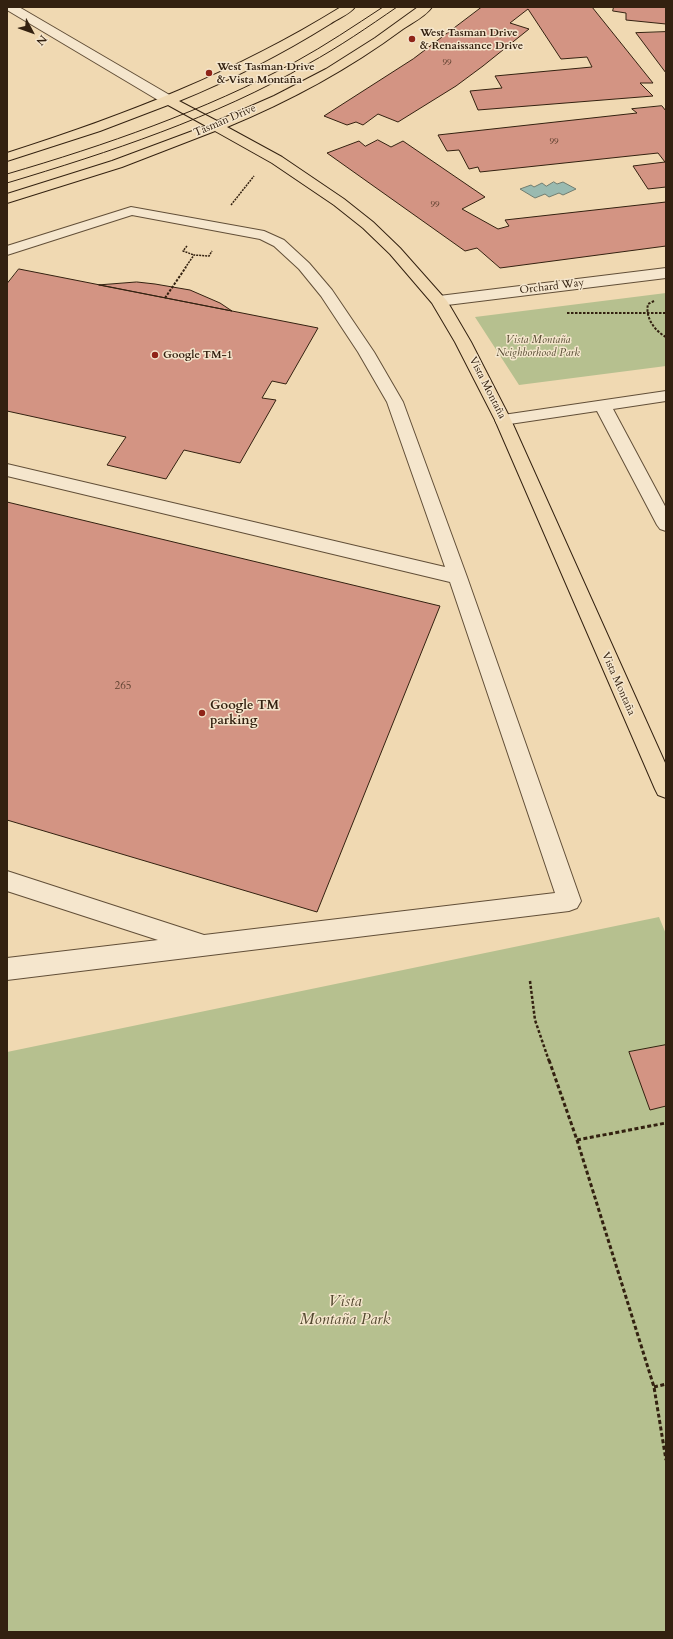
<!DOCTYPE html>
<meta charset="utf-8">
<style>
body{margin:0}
#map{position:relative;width:673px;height:1639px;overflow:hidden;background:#f0d9b2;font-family:Cardo,serif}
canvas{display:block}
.frame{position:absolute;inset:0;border:8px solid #332110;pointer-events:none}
.north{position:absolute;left:12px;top:12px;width:40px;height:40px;-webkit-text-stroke:3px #f5e6cd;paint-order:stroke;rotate:131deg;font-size:11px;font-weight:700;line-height:16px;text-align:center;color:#332110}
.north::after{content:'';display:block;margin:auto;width:14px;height:18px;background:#332110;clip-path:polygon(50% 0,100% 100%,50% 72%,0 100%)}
</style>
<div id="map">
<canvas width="673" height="1639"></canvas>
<div class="frame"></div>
<div class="north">N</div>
</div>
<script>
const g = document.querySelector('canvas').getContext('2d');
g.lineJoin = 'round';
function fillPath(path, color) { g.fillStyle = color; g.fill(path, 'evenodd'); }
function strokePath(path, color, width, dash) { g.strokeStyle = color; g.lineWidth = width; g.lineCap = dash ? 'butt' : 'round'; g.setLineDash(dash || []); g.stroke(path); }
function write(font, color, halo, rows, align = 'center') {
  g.font = font + ' Cardo,serif'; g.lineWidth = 3; g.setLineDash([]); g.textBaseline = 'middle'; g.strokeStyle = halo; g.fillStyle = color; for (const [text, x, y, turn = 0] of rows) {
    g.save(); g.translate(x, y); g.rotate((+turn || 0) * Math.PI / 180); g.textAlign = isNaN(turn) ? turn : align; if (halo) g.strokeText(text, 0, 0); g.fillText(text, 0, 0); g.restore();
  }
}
fillPath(new Path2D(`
 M666 293V366L519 385 475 317Z
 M659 917 666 934V1632H7V1052Z`), '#b6c08f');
const water = new Path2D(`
 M554 182 557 184 563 182 576 189 563 195 559 193 549 197 545 194 535 198 520 189 531 185 534 187 542 183 546 186Z`);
fillPath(water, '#9abab0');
strokePath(water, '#717d70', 1);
const building = new Path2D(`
 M482 7H592L653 83H640L653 96 478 110 470 91 502 88 495 76 592 67 587 57 561 59 528 9 510 23 529 29 483 66 456 86 398 122 378 114 363 125 356 122 347 125 324 116 413 59Z
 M614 7H666V24L626 20V13L613 11Z
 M666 32V73L636 33Z
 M662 106 666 111V187L648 189 633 166 665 162 658 153 480 172 478 167 469 169 459 150 447 151 438 135 637 113 632 109Z
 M378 140 391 147 403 141 485 197 462 209 498 229 509 226 505 220 666 202V246L500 268 477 248 465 251 327 153 359 141 365 146Z
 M19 269 232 311 318 328 286 384 272 381 262 398 276 400 240 463 184 450 166 479 107 465 126 437 7 411V284Z
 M137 282 155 284 190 290 220 303 232 311 99 285Z
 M7 502 440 606 317 912 7 820Z
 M666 1045V1106L650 1110 629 1052Z`);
fillPath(building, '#d39483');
strokePath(building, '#332110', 1);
const minor = new Path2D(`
 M7 7H19L173 97 174 100 173 103H163L7 10Z
 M131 207 264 231 284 240 309 263 332 290 374 352 403 402 467 577 581 901 577 908 569 911 7 980V958L158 940 7 891V871L204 935 555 893 450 582 7 476V464L445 567 387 402 358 352 321 296 299 269 274 246 260 239 132 215 7 255V246Z
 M666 268V278L439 306 434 304 431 301 434 298 439 296Z
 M666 391V401L613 409 666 508V531L660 529 657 525 597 411 503 425 497 424 495 420 497 416 503 415Z`);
const major = new Path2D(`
 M341 7H355C350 14 337 19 330 24 282 54 231 80 179 101L217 121 274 96 326 69 375 38 418 7H432C426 16 412 23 403 29 349 69 288 102 227 127L282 157 344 199 373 222 400 248 447 301 471 342 511 420 666 765V798L658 795 655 789 495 420 455 342 432 303 390 254 363 228 334 205 272 163 215 131 122 167 7 203V194L112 161 206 126 168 105 100 131 7 161V153C126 115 234 73 341 7Z`);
strokePath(minor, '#624f38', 2);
strokePath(major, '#332110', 2);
strokePath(new Path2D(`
 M231 205 254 176
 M187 246 183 251 194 255
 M185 268 194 255 209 256 212 251`), '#332110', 1.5, [2, 1]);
strokePath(new Path2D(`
 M165 298 186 267
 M654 301 648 304C645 318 655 331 666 337
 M567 313H666`), '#332110', 2, [2.5, 1.5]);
strokePath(new Path2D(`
 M530 981 535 1020 549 1061`), '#332110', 2.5, [3, 2]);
strokePath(new Path2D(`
 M549 1060 577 1140 654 1387 666 1460
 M577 1140 666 1123
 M654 1387 666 1384`), '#332110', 3, [4, 2.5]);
fillPath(minor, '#f5e6cd');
fillPath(major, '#f0d9b2');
strokePath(new Path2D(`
 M7 174C106 145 204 111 295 62 326 45 354 26 383 7
 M7 183C110 152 214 118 308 64 339 47 368 27 397 7`), '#332110', 1);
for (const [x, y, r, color] of [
 [412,39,4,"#8f2418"],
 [209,73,4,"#8f2418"],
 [155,355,4,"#8f2418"],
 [202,713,4,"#8f2418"]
]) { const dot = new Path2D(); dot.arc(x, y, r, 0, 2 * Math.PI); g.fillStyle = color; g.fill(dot); strokePath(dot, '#f5e6cd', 1.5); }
write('9px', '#5b3e2d', null, [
 ["99",447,63],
 ["99",554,142],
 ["99",435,205]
]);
write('bold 11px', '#332110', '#f5e6cd', [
 ["West Tasman Drive",420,33],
 ["& Renaissance Drive",420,46],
 ["West Tasman Drive",217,67],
 ["& Vista Montaña",217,80],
 ["Google TM-1",163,355]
], 'left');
write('11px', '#332110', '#f5e6cd', [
 ["Tasman Drive",225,121,-23],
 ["Orchard Way",552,287,-7],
 ["Vista Montaña",487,388,63],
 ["Vista Montaña",618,684,66]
]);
write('italic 11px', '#544930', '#f5e6cd', [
 ["Vista Montaña",538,340],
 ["Neighborhood Park",538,353]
]);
write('11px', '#5b3e2d', null, [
 ["265",123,686]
]);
write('bold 13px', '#332110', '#f5e6cd', [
 ["Google TM",210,706],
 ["parking",210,721]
], 'left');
write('italic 16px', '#544930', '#f5e6cd', [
 ["Vista",345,1302],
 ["Montaña Park",345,1320]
]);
</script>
